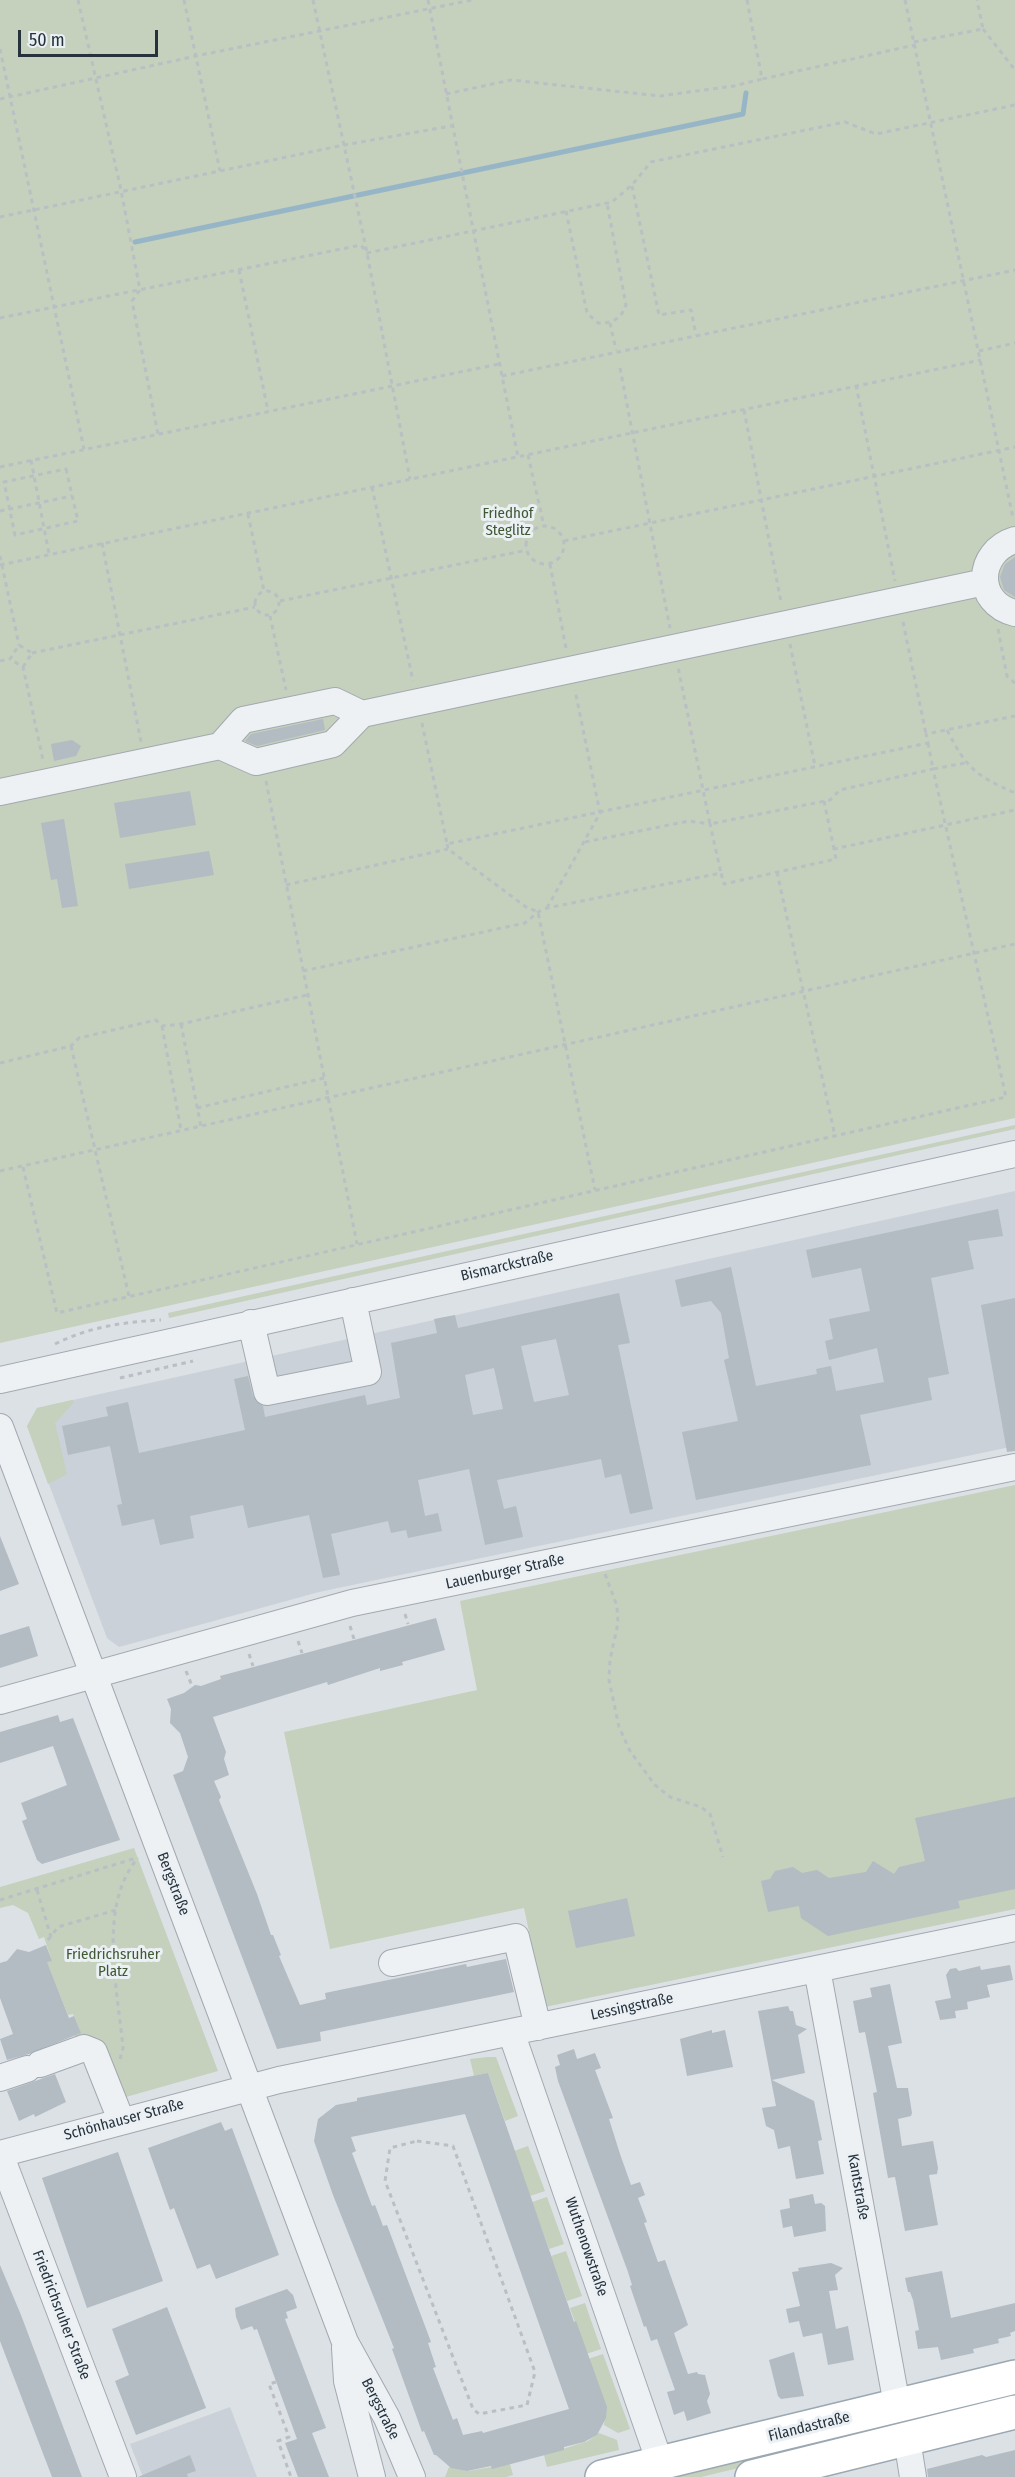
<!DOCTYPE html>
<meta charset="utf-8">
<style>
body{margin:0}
#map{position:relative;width:1015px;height:2477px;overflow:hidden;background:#dce1e6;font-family:"Fira Sans Condensed",sans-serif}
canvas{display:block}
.scale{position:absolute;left:18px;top:30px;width:140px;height:27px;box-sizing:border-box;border:3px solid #26323c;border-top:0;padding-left:8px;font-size:18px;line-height:21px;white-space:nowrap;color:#26323c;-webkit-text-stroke:4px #ebf0f4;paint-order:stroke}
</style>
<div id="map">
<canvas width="1015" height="2477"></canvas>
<div class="scale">50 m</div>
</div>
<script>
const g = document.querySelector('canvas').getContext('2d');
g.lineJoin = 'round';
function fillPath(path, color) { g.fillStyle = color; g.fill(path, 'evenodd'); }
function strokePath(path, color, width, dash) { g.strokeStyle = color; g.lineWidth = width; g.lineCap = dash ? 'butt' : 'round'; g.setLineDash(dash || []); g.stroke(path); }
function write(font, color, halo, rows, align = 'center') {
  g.font = font + ' "Fira Sans Condensed",sans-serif'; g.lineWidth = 6; g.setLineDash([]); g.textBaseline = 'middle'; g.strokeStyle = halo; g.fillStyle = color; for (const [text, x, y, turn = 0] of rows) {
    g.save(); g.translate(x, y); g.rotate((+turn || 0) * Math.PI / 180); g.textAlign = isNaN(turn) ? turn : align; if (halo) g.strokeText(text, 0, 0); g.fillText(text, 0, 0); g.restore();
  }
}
fillPath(new Path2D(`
 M1015 1191V1446L319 1592 119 1647 107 1638 27 1426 37 1408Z
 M230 2407 257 2477H143L130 2444Z`), '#cad1d8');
fillPath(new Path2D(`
 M0 0H1015V1118L0 1343Z
 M1015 1125V1129L169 1318 168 1313Z
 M72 1400 74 1402 55 1423 67 1474 48 1484 27 1426 37 1408Z
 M1015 1485V1909L545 2007 524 1908 330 1949 284 1732 477 1690 460 1601Z
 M134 1848 218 2071 101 2104 74 2033 80 2031 73 2014 68 2015 46 1960 51 1958 44 1937 39 1939 28 1913 13 1905 0 1908V1887Z
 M488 2057H496L518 2116 505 2121 488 2073 474 2076 470 2059Z
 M528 2146 545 2191 530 2196 514 2151Z
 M547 2197 564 2244 549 2249 532 2202Z
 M566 2251 582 2296 567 2301 551 2256Z
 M585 2303 601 2349 586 2354 570 2308Z
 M603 2354 630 2429 618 2433 604 2425 606 2410 588 2359Z
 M917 2416 918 2425 701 2477H655Z
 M599 2433 617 2440 619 2450 547 2467 544 2455 588 2441Z
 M510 2464 513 2475 506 2477H445L449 2467 468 2471Z`), '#c5d0bd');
strokePath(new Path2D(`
 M135 242 743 114 746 93`), '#96b6c7', 5);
fillPath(new Path2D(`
 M1015 557V597L1004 590 1000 577 1005 564Z
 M323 719 325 730 257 746 245 741 251 734Z
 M72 740 81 746 76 756 54 761 51 744Z
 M190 791 196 825 120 838 114 803Z
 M64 819 78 906 62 908 57 879 51 880 41 823Z
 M209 851 214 875 129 889 125 864Z
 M998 1209 1003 1236 968 1241 974 1269 931 1278 949 1374 928 1378 932 1400 860 1415 871 1465 696 1500 682 1432 738 1421 724 1360 729 1358 721 1313 711 1301 681 1307 675 1280 731 1267 756 1386 817 1374 816 1369 831 1366 836 1391 884 1382 877 1348 829 1360 825 1341 833 1339 829 1319 870 1311 861 1268 812 1278 806 1250Z
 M619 1293 630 1343 618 1345 653 1509 630 1514 621 1474 605 1478 601 1459 497 1480 504 1509 516 1506 523 1537 485 1545 469 1469 418 1480 425 1516 438 1513 442 1531 408 1538 406 1530 391 1533 388 1521 331 1534 340 1575 323 1578 309 1515 248 1528 243 1505 190 1516 194 1538 160 1545 154 1519 122 1526 117 1505 122 1504 110 1446 68 1455 62 1426 108 1416 106 1407 128 1402 139 1453 245 1430 234 1379 248 1376 253 1396 263 1406 265 1417 365 1395 367 1405 400 1398 391 1343 437 1333 434 1319 455 1315 458 1328ZM556 1339 569 1395 534 1402 521 1346ZM494 1368 503 1409 473 1415 465 1375Z
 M1015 1298V1451L1007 1452 981 1305Z
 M0 1536 19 1584 0 1591Z
 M436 1618 445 1650 402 1662 403 1665 380 1671V1668L328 1685 327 1682 213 1717 226 1752 224 1759 229 1775 214 1781 221 1797 219 1800 257 1894 271 1935H273L281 1955 279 1956 300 2005 326 1999 325 1993 466 1964 467 1967 506 1959 514 1992 320 2032 321 2041 277 2049 173 1775 183 1771 188 1757 180 1733 170 1723 171 1709 167 1699 184 1693 195 1685 201 1686 221 1679 220 1676Z
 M29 1626 38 1656 0 1668V1635Z
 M58 1715 60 1722 73 1718 120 1840 42 1864 37 1860 22 1821 27 1819 21 1803 67 1785 53 1746 0 1763V1732Z
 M1015 1797V1889L958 1901 960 1908 828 1936 801 1918 799 1906 768 1912 761 1881 770 1879 775 1871 793 1867 802 1873 817 1870 829 1878 866 1872 873 1861 894 1874 899 1867 925 1861 915 1818Z
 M627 1898 635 1936 576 1948 568 1911Z
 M46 1945 52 1961 47 1962 69 2018 74 2016 81 2033 29 2054 7 2060 0 2039 13 2034 0 1998V1963L7 1961 17 1949 29 1952Z
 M1010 1965 1013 1980 987 1985 990 1997 967 2002 968 2009 955 2011 956 2018 940 2020 935 2001 951 1998 946 1975 950 1969 956 1968 959 1971 980 1966 981 1970Z
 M890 1984 902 2043 888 2046 897 2088H908L912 2113 911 2116 898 2119 902 2146 933 2141 938 2168 937 2174 929 2175 938 2225 905 2231 895 2177 888 2178 873 2093 877 2092 865 2032 859 2033 853 2001 872 1997 870 1988Z
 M788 2006 790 2011H793L796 2025 807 2029 798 2035 805 2073 772 2080 814 2101 822 2140 818 2141 824 2174 796 2179 790 2146 778 2149 774 2130 766 2126 762 2108 776 2106 758 2011Z
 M712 2030V2033L725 2030 733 2067 687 2076 680 2039Z
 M574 2049 577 2059 595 2053 601 2068 595 2070 613 2118 609 2119 620 2154 631 2185 640 2182 645 2195 638 2198 647 2222 644 2223 658 2262 665 2260 688 2325 674 2333 681 2354 688 2374 697 2372 698 2374 705 2375 710 2394 707 2401 711 2413 687 2421 684 2411 674 2415 667 2392 675 2390 657 2339 651 2341 646 2326 644 2327 630 2286 632 2285 628 2272 558 2081 555 2067 560 2065 557 2055Z
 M488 2073 574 2322 576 2321 607 2407 606 2418 597 2435 584 2442 564 2447V2450L492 2469 491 2466 467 2471 451 2468 436 2455H434L424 2431 422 2432 392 2349 394 2348 333 2195 314 2141 318 2119 336 2105 357 2101V2098ZM465 2114 569 2409 483 2433 482 2431 463 2435 457 2418 453 2420 433 2368 436 2367 428 2343 431 2342 387 2225 383 2226 375 2205 372 2206 352 2153 356 2151 351 2137Z
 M55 2074 66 2102 35 2117 34 2114 19 2121 7 2091Z
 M221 2122 225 2131 232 2128 279 2255 216 2279 210 2264 197 2269 174 2208 170 2210 148 2148Z
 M118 2152 163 2281 87 2308 42 2178Z
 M813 2194 815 2204 821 2203 825 2206 826 2231 794 2237 792 2226 783 2228 780 2210 790 2208 789 2199Z
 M831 2263 843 2268 835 2275 838 2290 829 2291 835 2324 836 2329 848 2326 854 2360 828 2365 822 2333 803 2337 799 2321 789 2323 786 2309 800 2306 792 2272 799 2271 798 2268Z
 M0 2265 21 2315 82 2477H52L0 2341Z
 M942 2271 951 2318 1015 2303V2331L1010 2333 1011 2336 998 2339 999 2343 973 2349 974 2353 941 2360 938 2347 918 2349 915 2331 919 2330 913 2300 910 2292H908L905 2278Z
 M287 2289 293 2295 297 2308 286 2312 288 2318 285 2319 326 2428 312 2433 329 2477H298L285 2443 297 2439 257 2329 254 2330 252 2326 241 2330 236 2317 235 2308Z
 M167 2307 206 2408 136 2435 115 2381 129 2375 112 2329Z
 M794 2352 804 2396 781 2399 778 2396 769 2360Z
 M1015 2450V2477H928L927 2469 982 2455 986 2457Z
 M190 2455 196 2471 187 2474 188 2477H138Z`), '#b3bbc3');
const minor = new Path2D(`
 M1015 540C976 552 974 603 1015 613
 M220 746 256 762 333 744 362 714
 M0 792 220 746 243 720 335 701 362 714 985 582
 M251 1323 267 1392 368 1372 353 1301
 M0 1380 1015 1154
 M0 1427 345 2342 387 2418 412 2477
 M0 1701 352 1603 1015 1467
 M392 1963 516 1937 538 2027
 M817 1969 897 2405
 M511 2032 660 2463
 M40 2064 84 2048 94 2052 121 2120
 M0 2078 27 2069
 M0 2154 279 2080 1015 1928
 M0 2154 123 2477
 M345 2348 347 2381 372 2477
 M907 2439 913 2477`);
const major = new Path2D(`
 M602 2477 1015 2377
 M752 2477 1015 2412`);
strokePath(minor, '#a2a9b0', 28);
strokePath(major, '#9ba8b2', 36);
strokePath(new Path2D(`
 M78 0 121 190 140 290 132 301 158 434
 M184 0 220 171
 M313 0 367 253 410 479
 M428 0 518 457
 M747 0 762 79 915 45
 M905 0 1013 518
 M983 29 1015 70
 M914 42 983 29 977 0
 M0 49 84 449
 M446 94 511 80 660 96 734 86 762 79
 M0 99 196 56 472 0
 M632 186 659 315 691 310 696 335
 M566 211 587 313 598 323C612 324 622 318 626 305L607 203
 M0 217 344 145 451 126
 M239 270 268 411
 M0 318 361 245 367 253 612 202 632 185 651 162 845 122 876 134 1015 105
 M610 323 616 350
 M979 351 1015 343
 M620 368 670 628
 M502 376 1015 270
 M856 385 895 581
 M744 410 781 602
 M528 455 544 526
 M31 460 49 554
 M0 467 499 364
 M66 469 78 521 15 535 4 482Z
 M372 487 413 681
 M0 511 72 496
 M248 514 264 591
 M526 545a19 19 0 1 1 38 0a19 19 0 1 1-38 0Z
 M564 541 1015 447
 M102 543 141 742
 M0 556 19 645
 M550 564 566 648
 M0 565 981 360
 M255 603a12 12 0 1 1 24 0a12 12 0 1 1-24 0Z
 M280 601 527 550
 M270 616 286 690
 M903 622 926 734
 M998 629 1007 676 1015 683
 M790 644 815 766
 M32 653 255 607
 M0 661 10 659
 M23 667 32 653 19 645 10 659 23 667 43 760
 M422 723 447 844 928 743 926 734 1015 716
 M947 730C967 769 975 775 1015 793
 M928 743 933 769 965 763
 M266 781 357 1244
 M824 801 834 849
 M585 842 689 821 710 824 721 873
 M447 844 448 849 526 907 538 912 595 1190
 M777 872 835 1136
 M286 885 448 849
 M547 908 600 813 575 690
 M303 971 525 923 538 912 547 908 721 873 724 884 836 859 834 849 1015 810
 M181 1024 201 1127
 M162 1026 181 1130
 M71 1046 129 1296
 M0 1063 71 1046 79 1038 156 1020 162 1026 181 1024 307 995
 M197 1108 324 1078
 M23 1167 57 1313 1006 1097 933 769 840 790 830 800 710 824 678 667
 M0 1171 1015 944
 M55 1344C89 1327 123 1322 161 1320
 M120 1378 193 1361
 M605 1574 617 1606 618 1623 610 1660 609 1680 619 1727 630 1751 655 1785 670 1797 701 1807 710 1814 723 1857
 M405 1614 408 1624
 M350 1626 354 1639
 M298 1641 302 1653
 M249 1654 253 1666
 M186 1671 192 1686
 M37 1890 51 1937
 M0 1900 136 1858
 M48 1940 58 1927 116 1910
 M120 2059 123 2048C118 1991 97 1905 138 1858
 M417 2141 453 2146 535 2372 527 2405 479 2414 473 2409 385 2181 390 2148Z
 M276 2382 269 2384 289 2437 278 2441 291 2477`), '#babfc4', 3, [4.5, 4.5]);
strokePath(minor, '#eef1f4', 26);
strokePath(major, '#fff', 33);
write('15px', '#405833', '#ebf0f4', [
 ["Friedhof",508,514],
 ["Steglitz",508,531],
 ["Friedrichsruher",113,1955],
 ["Platz",113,1972]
]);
write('15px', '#26323c', '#ebf0f4', [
 ["Bismarckstraße",507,1266,-13],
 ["Lauenburger Straße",505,1572,-12],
 ["Bergstraße",173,1884,69],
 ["Lessingstraße",632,2007,-12],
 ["Schönhauser Straße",124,2120,-15],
 ["Kantstraße",858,2187,80],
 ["Wuthenowstraße",586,2247,71],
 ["Friedrichsruher Straße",61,2315,69],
 ["Bergstraße",380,2409,63],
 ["Filandastraße",809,2427,-14]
]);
</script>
